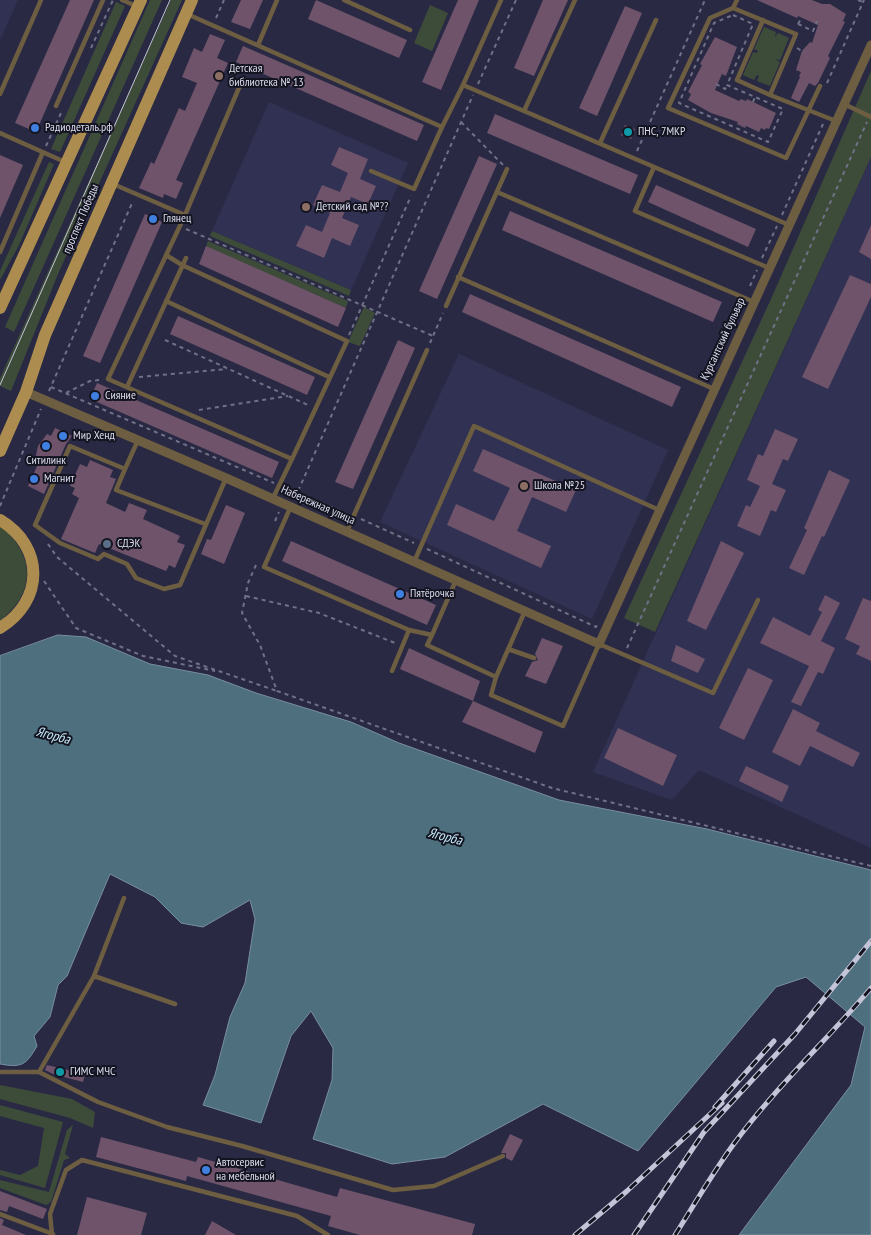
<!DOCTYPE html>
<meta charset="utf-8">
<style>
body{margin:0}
canvas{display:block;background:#292944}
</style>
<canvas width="871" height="1235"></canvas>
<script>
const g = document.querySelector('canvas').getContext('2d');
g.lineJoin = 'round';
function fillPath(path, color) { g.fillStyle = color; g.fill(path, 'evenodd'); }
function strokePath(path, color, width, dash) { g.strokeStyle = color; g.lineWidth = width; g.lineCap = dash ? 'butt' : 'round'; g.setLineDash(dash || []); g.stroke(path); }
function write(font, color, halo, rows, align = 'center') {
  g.font = font + ' "PT Sans Narrow",sans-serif'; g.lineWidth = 4; g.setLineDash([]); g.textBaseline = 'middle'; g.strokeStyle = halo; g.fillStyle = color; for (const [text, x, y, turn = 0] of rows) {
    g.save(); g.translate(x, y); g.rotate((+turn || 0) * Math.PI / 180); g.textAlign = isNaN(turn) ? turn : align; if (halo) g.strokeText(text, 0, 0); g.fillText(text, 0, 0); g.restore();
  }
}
fillPath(new Path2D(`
 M0 0H18L0 40Z
 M269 102 408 163 351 290 212 231Z
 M871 157V848L699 770 672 800 593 772Z
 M459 354 668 450 592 619 380 522Z`), '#313153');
fillPath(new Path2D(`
 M150 0H162L14 332 5 327Z
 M171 0H182L58 274 11 391 0 386V378Z
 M116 2 125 6 60 152 51 149Z
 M430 5 448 13 432 51 414 43Z
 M764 27 776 32 775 37 778 33 789 38 780 60 775 59 780 62 770 86 757 81 759 76 757 75 754 80 743 75 753 52 757 53 758 51 754 49Z
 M871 71V157L655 632 624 618 771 299Z
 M49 162 54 164 19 245 0 280V271Z
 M212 231 351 290 349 296 210 236Z
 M208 241 348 301 346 308 206 247Z
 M364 307 375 313 360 346 348 342Z
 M0 525C35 556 37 591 0 621Z
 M0 1085 72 1099 95 1112 93 1128 70 1118 0 1099Z
 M0 1105 63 1122 45 1188 0 1175V1170L20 1175 38 1166 44 1128 0 1116Z
 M73 1125 65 1154 70 1158 64 1160 51 1202 46 1205 0 1188V1180L49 1192 67 1130Z`), '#3d4c39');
const water = new Path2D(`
 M58 635 86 637 150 664 208 675 256 693 351 722 399 743 559 800 707 829 871 870V1235H739L851 1085 865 1027 806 977 776 987 638 1151 543 1104 445 1157 392 1164 313 1139 332 1080 333 1048 311 1011 291 1036 261 1123 203 1105 215 1075 230 1017 245 983 255 919 250 900 203 927 181 923 155 897 110 874 67 976 58 985 50 1017 34 1036 37 1046C26 1065 22 1068 0 1064V656Z`);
fillPath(water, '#4e6f7e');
strokePath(water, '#788f9f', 1);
fillPath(new Path2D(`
 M70 0H94L36 132 15 123Z
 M241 0H263L250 29 231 22Z
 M316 0 407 40 399 58 308 19Z
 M458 0H479L441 90 422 82Z
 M543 0H568L534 76 514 68Z
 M757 0H812L822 4H830L846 14 843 21 845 22 828 56 830 58 818 83 815 86 809 83 799 102 791 98 800 77 799 76 801 72 796 70 802 51 810 42 812 43 818 25 798 16 797 18Z
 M625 6 642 13 597 116 579 108Z
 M210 34 225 40 217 58 228 63 176 180 183 183 176 199 164 194 163 198 139 188 151 162 154 164 179 108 185 111 197 83 182 77 194 48 202 52Z
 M715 37 737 47 726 76 722 74 715 90 739 101 741 99 746 101 747 99 776 113 769 129 766 128 765 130 761 128 759 132 746 126 745 128 737 124 738 122 711 113 688 100 691 94 688 92 702 65 700 64Z
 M243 46 424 125 417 141 236 62Z
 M495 114 638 175 630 194 487 133Z
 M625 125 635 129 631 139 621 135Z
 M339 147 368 159 360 179 376 186 368 204 351 197 342 218 359 225 350 246 332 238 324 258 296 246 306 225 322 232 330 213 313 205 322 185 340 192 348 173 331 165Z
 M0 155 23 165 0 218Z
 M479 156 497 164 437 299 419 291Z
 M656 185 756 229 748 247 648 202Z
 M510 211 722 302 713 322 502 230Z
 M145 214 162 222 100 363 83 356Z
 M871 225V259L859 252Z
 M206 246 346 308 338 327 199 264Z
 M850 275 871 284V297L828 389 802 377Z
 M470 294 681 387 672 407 462 312Z
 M178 316 315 377 307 395 170 334Z
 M398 340 415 348 353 489 335 482Z
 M97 383 279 462 272 478 90 399Z
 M55 428 72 436 66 444 44 494 28 486 39 462 35 460 38 446 47 434 51 436Z
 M775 429 798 439 788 461 783 459 772 484 786 490 776 512 771 510 760 536 737 526 746 505 750 507 760 486 747 480 758 454 763 456Z
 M483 449 576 490 566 512 532 497 517 531 551 546 541 568 447 525 456 504 494 521 510 488 473 471Z
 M90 460 113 470 110 477 116 479 106 503 125 512 129 503 147 510 143 519 180 536 177 542 185 545 175 568 169 565 166 571 99 544 95 553 61 539 79 498 72 494 75 488 70 486 80 464 87 467Z
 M829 470 850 480 824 537 822 536 804 575 789 568 807 530 804 528Z
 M226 505 245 513 224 564 201 554 207 539 211 540Z
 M291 541 436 605 427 625 282 561Z
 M721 541 744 553 706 630 687 621Z
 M825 595 840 603 821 641 835 648 823 674 818 672 801 706 791 702 809 666 760 643 773 617 810 636 822 612 818 610Z
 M863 598 871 601V661L856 654 860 646 845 639Z
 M542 638 563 646 546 684 525 676 532 662 538 660 535 654Z
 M676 645 705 659 698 673 671 661Z
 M409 648 480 681 473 701 400 669Z
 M748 668 773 680 744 740 719 728Z
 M473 701 543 732 535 753 462 722Z
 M793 709 820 723 816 731 860 753 853 767 810 746 800 766 772 752Z
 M618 728 677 755 663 786 604 758Z
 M746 766 789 786 782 802 739 781Z
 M47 1065 85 1074 83 1082 53 1074 45 1070Z
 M510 1134 523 1140 512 1161 506 1158V1153H501Z
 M101 1137 196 1162 198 1157 337 1197 340 1188 475 1224 472 1235H360L328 1226 331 1216 187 1176 186 1181 96 1157Z
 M0 1191 47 1209 43 1219 9 1206 7 1212 0 1210Z
 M87 1197 147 1213 141 1235H77Z
 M0 1218 4 1220 2 1225 26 1235H0Z
 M212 1221 236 1235H205Z`), '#6e536a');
strokePath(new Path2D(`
 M858 0 863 2
 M733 15 753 24 727 85 783 109 768 142 679 103 714 23Z
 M216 18 224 0
 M798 24 813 31 817 21
 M798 24 802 17
 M91 48 113 0
 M797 48 802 51
 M827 83 864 0
 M478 84 516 0
 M716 84 725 89 727 85
 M753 102 755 97
 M461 122 503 165
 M46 146 62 111
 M637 151 705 0
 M782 215 823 124
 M186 229 433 336
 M762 258 777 226
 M750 286 757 270
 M349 335 411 196
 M165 340 308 405
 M430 343 443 313
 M139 377 227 369
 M51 387 274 483
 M49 391 133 201
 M66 393 90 381 100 380
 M199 410 288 396
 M285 487 347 514
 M295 498 473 95
 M0 506 41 409
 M361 519 414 543
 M275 521 279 512
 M48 544 57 557 175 656 277 691
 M427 549 596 627 597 625
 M256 565 248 583 242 613 260 645 277 691 552 788 871 866
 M44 581 76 628 143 656 215 671
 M246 596 319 613 395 643
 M627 648 867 122`), '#707087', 2, [4, 4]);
strokePath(new Path2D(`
 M122 0 136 6
 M344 0 410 30
 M501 0 463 85 524 111 575 0
 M737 0 733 8 796 34 770 95 836 121
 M733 8 710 18 668 108 786 158 820 86
 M187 14 442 127 463 85
 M763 20 737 80 770 95
 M258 45 277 0
 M0 94 41 0
 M844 104 871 117
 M56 106 103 0
 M524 111 789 225
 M0 133 65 162
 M600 143 656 20
 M654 167 635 211 769 268
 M371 171 414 189 442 127
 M113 184 185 215 241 83
 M497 192 754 302
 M185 215 108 379 292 459 273 498
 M0 252 43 152
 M166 255 182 265 347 341 292 459
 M458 277 714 389
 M166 301 329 377
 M446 306 507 169
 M127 387 186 258
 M138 440 125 469 70 446 35 525 60 543 98 559 104 554 127 564 136 578 164 589 180 585 226 478
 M125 469 116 490 205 524
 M291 506 264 567 409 630 432 635 456 580
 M347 531 427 350
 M414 562 474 426 659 510
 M432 635 427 645 496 677 525 611
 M508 649 534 658
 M392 671 409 630
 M496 677 491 695 563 726 599 644 713 693 758 600
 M94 976 175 1004
 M0 1072H39L98 1102 167 1127 242 1146 393 1190 434 1186 503 1156
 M39 1072 94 976 124 898
 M0 1214 53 1234
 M52 1235 50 1214 66 1170 82 1160 297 1216 328 1235`), '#6d5e41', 4.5);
strokePath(new Path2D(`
 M26 392 226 478 599 644 871 45`), '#6d5e41', 9);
strokePath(new Path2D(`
 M0 308 141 0
 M0 451 26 392 45 335 192 0
 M0 520C45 547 44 601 0 628`), '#ad8d4f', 12);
strokePath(new Path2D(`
 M0 385 170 0`), '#c4c4d8', 1);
const rail = new Path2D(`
 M715 1107 774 1041
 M575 1235 627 1191 722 1103
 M634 1235 704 1132 795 1034 871 941
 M675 1235C694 1205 712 1174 733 1145 774 1089 826 1041 871 988`);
strokePath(rail, '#c4c4d8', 5);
strokePath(rail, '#131420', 3, [9]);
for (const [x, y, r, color] of [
 [219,76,5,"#8d6e63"],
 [35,128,5,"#3f7fe0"],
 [628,132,5,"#0f9aa8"],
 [306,207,5,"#8d6e63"],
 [153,219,5,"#3f7fe0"],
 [95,396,5,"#3f7fe0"],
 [63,436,5,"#3f7fe0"],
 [46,446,5,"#3f7fe0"],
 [34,479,5,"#3f7fe0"],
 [524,486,5,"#8d6e63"],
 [107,544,5,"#5c6f8a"],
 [400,594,5,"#3f7fe0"],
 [60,1072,5,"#0f9aa8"],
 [206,1170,5,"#3f7fe0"]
]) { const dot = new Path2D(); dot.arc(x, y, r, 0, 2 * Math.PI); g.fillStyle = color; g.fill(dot); strokePath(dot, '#131420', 2); }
write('12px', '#dadbed', '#131420', [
 ["Детская",229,69],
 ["библиотека № 13",229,83],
 ["Радиодеталь.рф",45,128],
 ["ПНС, 7МКР",638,132],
 ["Детский сад №??",316,207],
 ["Глянец",163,219],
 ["Сияние",105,396],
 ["Мир Хенд",73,436],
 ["Ситилинк",46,461,"center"],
 ["Магнит",44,479],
 ["Школа №25",534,486],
 ["СДЭК",117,544],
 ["Пятёрочка",410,594],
 ["ГИМС МЧС",70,1072],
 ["Автосервис",216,1163],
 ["на мебельной",216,1177]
], 'left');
write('12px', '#dadbed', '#131420', [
 ["проспект Победы",81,219,-67],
 ["Курсантский бульвар",723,339,-65],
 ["Набережная улица",318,505,24]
]);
write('italic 14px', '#c2e7f8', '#131420', [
 ["Ягорба",53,736,14],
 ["Ягорба",445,837,14]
]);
</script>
